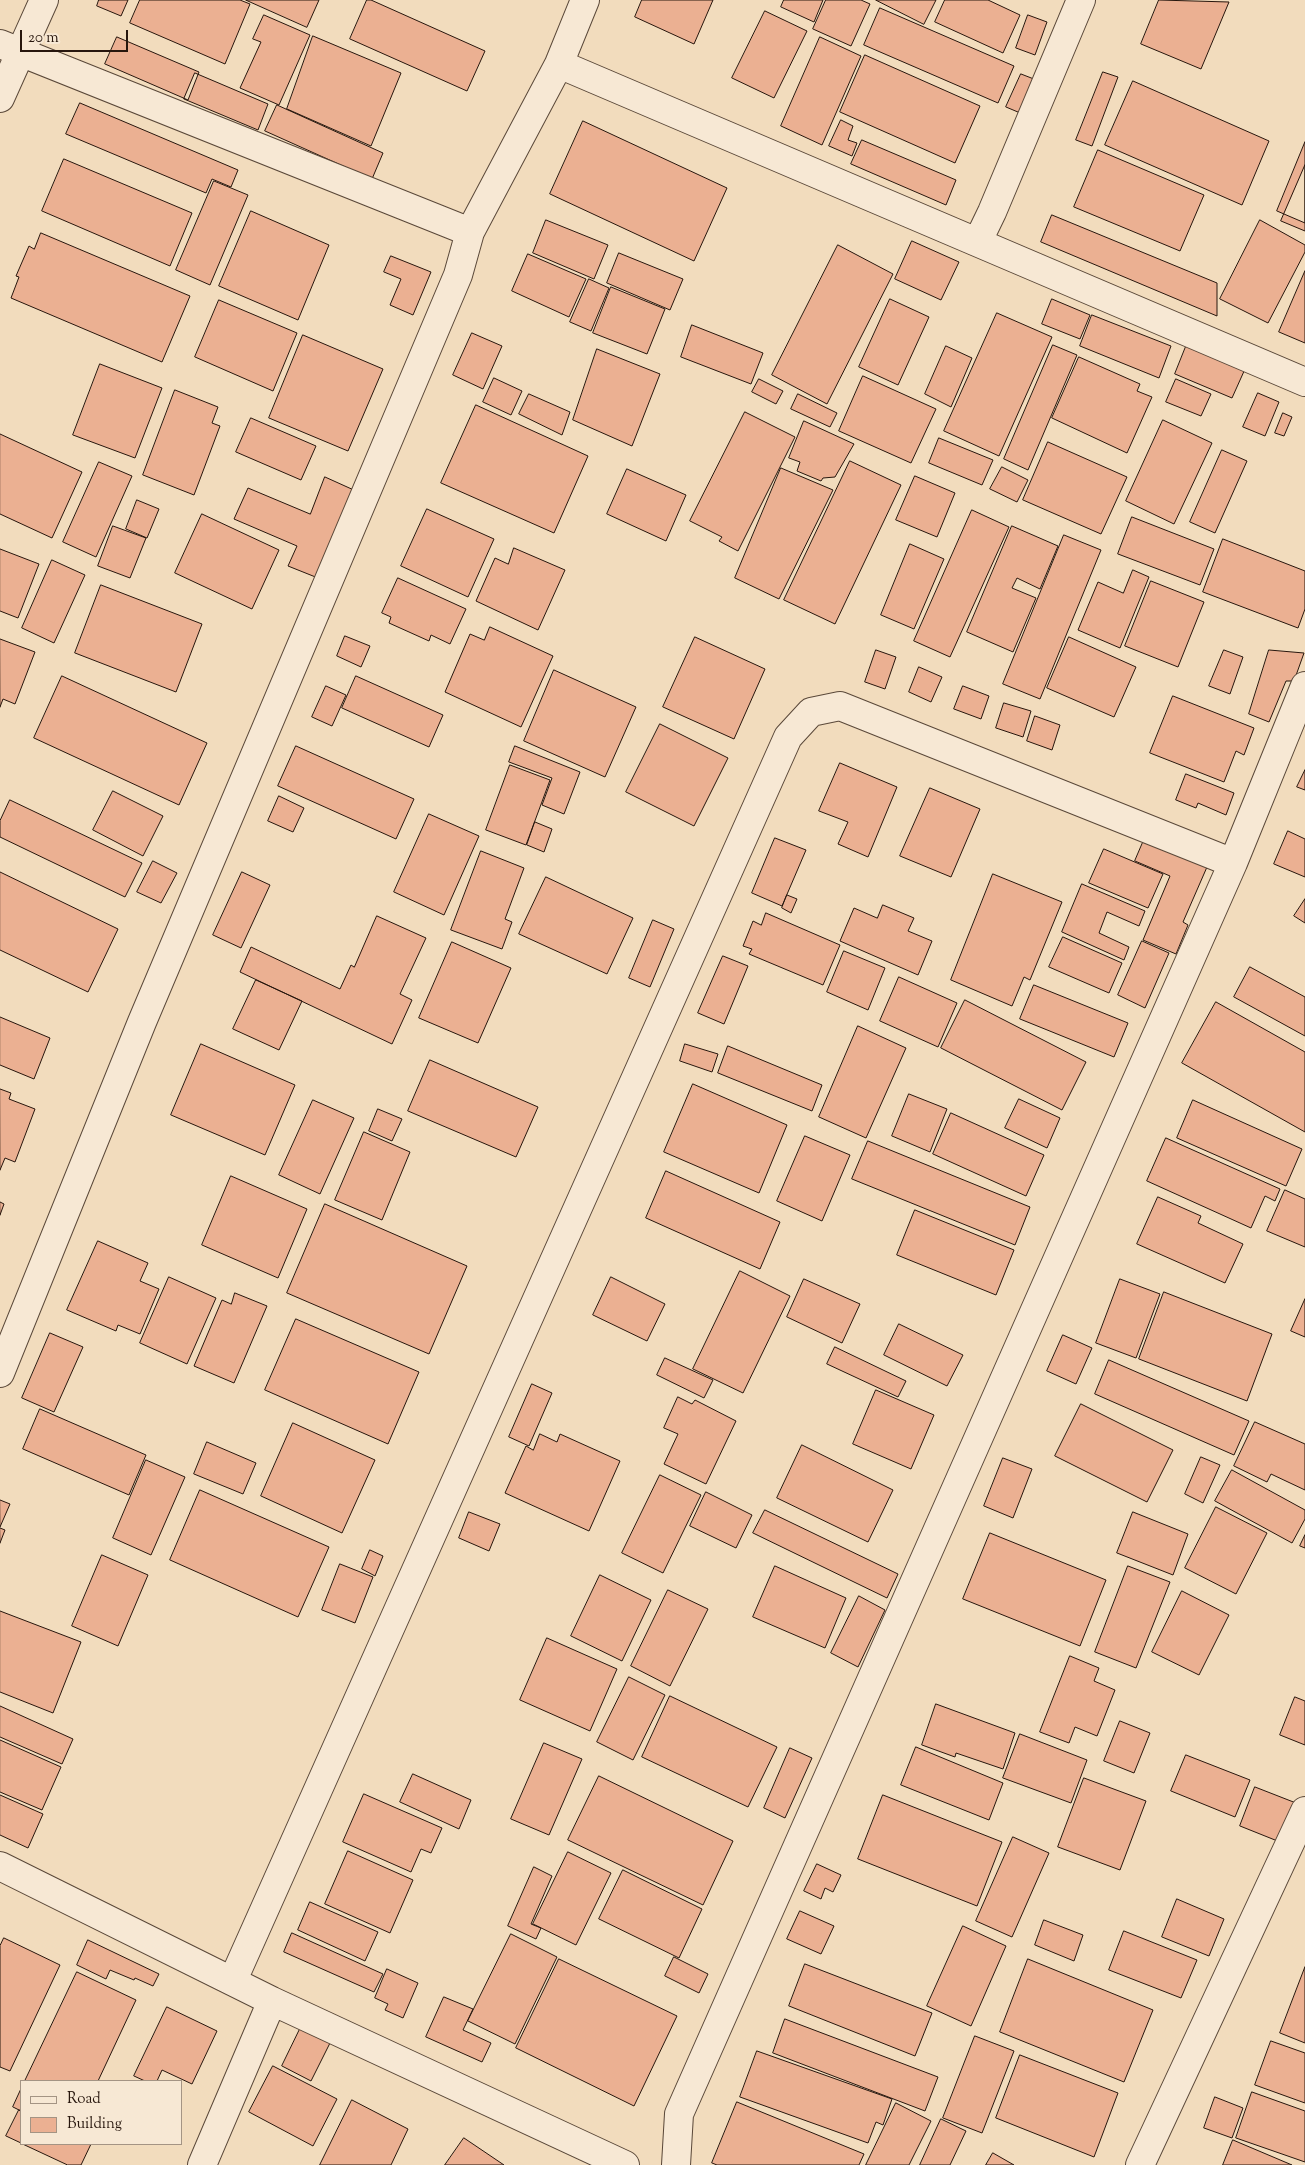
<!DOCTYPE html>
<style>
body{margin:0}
#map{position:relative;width:1305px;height:2165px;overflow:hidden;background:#f2dcbd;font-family:"Sorts Mill Goudy",serif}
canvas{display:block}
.legend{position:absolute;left:20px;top:2080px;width:162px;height:65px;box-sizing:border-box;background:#f7e8d4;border:1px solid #a49484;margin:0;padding:6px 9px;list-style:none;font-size:15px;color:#27160d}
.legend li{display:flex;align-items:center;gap:10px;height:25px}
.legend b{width:25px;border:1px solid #a49484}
.scale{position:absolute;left:20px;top:30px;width:108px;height:22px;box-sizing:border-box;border:2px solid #27160d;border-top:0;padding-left:6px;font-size:15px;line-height:18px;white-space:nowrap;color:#27160d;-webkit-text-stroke:4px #f7e8d4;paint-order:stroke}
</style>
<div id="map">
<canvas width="1305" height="2165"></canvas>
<ul class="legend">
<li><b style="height:6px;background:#f7e8d4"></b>Road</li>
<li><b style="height:14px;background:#ebb092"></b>Building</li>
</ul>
<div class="scale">20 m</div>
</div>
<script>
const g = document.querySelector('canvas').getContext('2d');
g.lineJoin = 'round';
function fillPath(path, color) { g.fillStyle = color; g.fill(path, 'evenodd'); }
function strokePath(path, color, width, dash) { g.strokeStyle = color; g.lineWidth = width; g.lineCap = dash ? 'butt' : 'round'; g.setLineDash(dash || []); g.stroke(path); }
const building = new Path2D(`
 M99 0H128L121 16 97 6Z
 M140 0H240L250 4 225 64 130 23Z
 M246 0H319L307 27Z
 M367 0H371L485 51 467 91 350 39Z
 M642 0H713L694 44 635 17Z
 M784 0H823L814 22 781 7Z
 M826 0H861L870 4 851 46 813 29Z
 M876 0H936L924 24Z
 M945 0H988L1020 15 1003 53 935 22Z
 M1159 0 1229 2 1201 69 1141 44Z
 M880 8 1014 66 998 103 864 45Z
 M765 11 807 31 774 98 732 78Z
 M264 15 310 35 279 105 240 88 261 42 253 39Z
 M1028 15 1047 22 1035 55 1016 48Z
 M313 36 401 73 371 146 287 109Z
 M117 37 199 72 188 100 105 64Z
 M820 37 861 56 822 145 781 126Z
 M865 55 980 106 955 163 840 112Z
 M1103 72 1118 77 1092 146 1076 140Z
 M195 73 268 104 258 130 184 99Z
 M1021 74 1039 81 1025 115 1006 107Z
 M1133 81 1269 141 1242 205 1105 145Z
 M80 103 238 170 231 187 212 179 206 193 66 134Z
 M277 105 383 153 372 179 265 131Z
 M841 120 853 126 848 140 857 143 852 156 829 146Z
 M583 121 727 188 694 261 550 194Z
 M862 140 956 180 946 205 851 164Z
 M1305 142V223L1277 211Z
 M1098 150 1204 195 1180 251 1074 207Z
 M64 159 192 213 170 266 42 211Z
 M1305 165V231L1281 221Z
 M214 181 248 195 210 285 176 270Z
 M251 211 329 245 298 320 219 286Z
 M1052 215 1217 283V316L1041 242Z
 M546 220 608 245 594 279 533 253Z
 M1260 220 1305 245V252L1268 323 1220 299Z
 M41 233 190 296 162 362 11 298 19 277 16 276 29 246 34 249Z
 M912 241 959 262 941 300 895 279Z
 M838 245 893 274 827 404 772 375Z
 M619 253 683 279 670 310 607 283Z
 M528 254 586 279 569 317 512 291Z
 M391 256 431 272 413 315 390 305 401 279 384 272Z
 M1305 271V343L1279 332Z
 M589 279 609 288 591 331 570 322Z
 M611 287 665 309 647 354 593 333Z
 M890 299 929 317 898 385 859 367Z
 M1052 299 1090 315 1080 339 1042 324Z
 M219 300 297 333 273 391 195 357Z
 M997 313 1052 337 999 456 944 431Z
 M1092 315 1171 346 1159 378 1080 346Z
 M692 325 763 353 751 384 681 357Z
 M472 333 502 346 483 389 453 375Z
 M303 335 383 369 348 451 269 418Z
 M1187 344 1245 369 1232 398 1175 374Z
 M1053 345 1077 355 1028 470 1004 459Z
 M946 346 972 358 951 407 925 394Z
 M597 349 660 374 632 446 573 420Z
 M1079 357 1140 384 1137 391 1152 397 1127 453 1052 418Z
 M100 364 162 388 135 458 73 435Z
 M863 376 936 409 911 463 839 431Z
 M494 378 522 391 511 415 483 402Z
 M759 379 783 391 776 404 752 392Z
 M1176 379 1211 394 1201 416 1166 402Z
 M175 390 218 407 212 423 220 426 194 495 143 475Z
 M1258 393 1279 402 1265 436 1243 427Z
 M529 394 570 412 562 435 519 414Z
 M798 394 837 413 830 427 791 409Z
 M476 405 588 456 554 533 441 483Z
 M745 412 795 437 738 551 719 541 722 537 690 521Z
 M1283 413 1292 417 1284 436 1275 433Z
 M251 418 316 446 301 480 236 452Z
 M1163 420 1212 443 1174 524 1126 501Z
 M804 421 854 444 835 477 823 478 821 481 797 471 800 462 789 458Z
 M0 434 82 472 52 538 0 514Z
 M939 438 993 460 982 485 929 463Z
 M1048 442 1127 477 1101 534 1023 500Z
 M1222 450 1247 461 1215 533 1190 522Z
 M850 461 901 485 835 624 784 600Z
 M99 462 132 476 96 557 63 542Z
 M1002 467 1028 480 1017 502 990 489Z
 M781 468 833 490 779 599 735 578Z
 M627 469 686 495 666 541 607 514Z
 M915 476 955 493 937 537 896 520Z
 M325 477 356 491 318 578 288 566 297 546 234 519 248 488 310 514Z
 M137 500 159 509 147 538 126 529Z
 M427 509 494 539 468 597 401 566Z
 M972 510 1009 527 950 657 914 641Z
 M202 514 279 550 252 609 175 573Z
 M1132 517 1214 549 1200 585 1118 554Z
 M113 526 146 538 130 578 98 566Z
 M1012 526 1058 546 1040 589 1017 578 1012 588 1036 598 1013 652 967 632Z
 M1064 535 1101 550 1040 699 1003 684Z
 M1223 539 1305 571V609L1298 628 1203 592Z
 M910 544 944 559 914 629 881 615Z
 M514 548 565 570 538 630 476 601 495 558 508 564Z
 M0 549 39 564 18 618 0 611Z
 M52 560 85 575 54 643 22 628Z
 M1133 570 1149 577 1120 648 1078 630 1098 582 1123 593Z
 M398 578 466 609 450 644 431 635 429 641 389 623 391 617 382 613Z
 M1151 581 1204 602 1178 667 1125 646Z
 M101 585 202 624 176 692 75 653Z
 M490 627 553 656 521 727 445 692 470 634 484 640Z
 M345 636 370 646 361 667 337 656Z
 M695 637 765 669 734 739 663 707Z
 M1069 637 1136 667 1114 717 1047 688Z
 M0 639 35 652 15 704 3 699 0 707Z
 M876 650 896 657 885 689 865 682Z
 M1224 650 1243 657 1230 694 1209 686Z
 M1269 650 1304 653 1294 681H1286L1269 722 1249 714Z
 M919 667 942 677 931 702 909 692Z
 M554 670 636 707 605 777 524 741Z
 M62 676 207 743 179 805 34 738Z
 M356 676 443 715 429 747 342 708Z
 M326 686 346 695 332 726 312 717Z
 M963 686 989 696 981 719 954 709Z
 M1173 696 1254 728 1244 755 1236 751 1224 782 1150 753Z
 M1004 703 1031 711 1023 737 996 728Z
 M1035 716 1060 725 1052 750 1027 741Z
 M660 724 728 758 694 826 626 792Z
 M296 746 414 799 396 839 278 786Z
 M515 746 580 772 564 814 542 805 552 778 509 762Z
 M840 763 897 787 868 857 838 844 848 822 819 811Z
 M510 765 550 780 526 845 486 830Z
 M1305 770V790L1297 787Z
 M1186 774 1234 793 1226 815 1198 803 1196 808 1176 800Z
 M930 788 980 809 951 877 900 856Z
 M113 791 163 816 143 856 93 830Z
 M279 796 304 808 293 832 268 821Z
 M10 800 142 863 125 897 0 837V821Z
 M429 814 479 836 444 915 394 892Z
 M535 822 552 829 544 852 527 845Z
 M1288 831 1305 839V877L1274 864Z
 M775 838 806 850 782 906 752 893Z
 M1144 840 1207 867 1183 922 1188 925 1176 954 1143 940 1170 876 1135 861Z
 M1104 849 1163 874 1148 908 1089 883Z
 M481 851 524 868 505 919 512 922 502 949 451 930Z
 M153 861 177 873 161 903 137 892Z
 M0 872 118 929 88 992 0 950Z
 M242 872 270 885 241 948 213 935Z
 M993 874 1062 902 1030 980 1024 977 1012 1006 951 980Z
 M546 877 633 918 607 974 519 934Z
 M1082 884 1145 911 1139 926 1107 912 1099 933 1129 947 1124 960 1062 932Z
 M787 895 797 899 791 913 782 908Z
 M1305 899V923L1294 916Z
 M883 905 914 918 908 931 932 941 918 975 840 941 854 908 877 918Z
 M766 913 840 945 823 985 749 954 752 949 743 946 753 921 761 925Z
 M377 916 426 938 400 994 412 1000 392 1044 240 972 251 947 340 989 351 965 354 967Z
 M653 920 674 929 650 987 629 978Z
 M1063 937 1122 963 1109 993 1049 967Z
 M1142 941 1169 953 1145 1008 1118 995Z
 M452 942 511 968 478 1043 419 1018Z
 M844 951 885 968 868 1010 827 992Z
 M723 956 748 966 724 1024 698 1013Z
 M1250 967 1305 997V1036L1234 997Z
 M899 977 957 1003 938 1047 880 1021Z
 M256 980 302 1001 279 1050 233 1029Z
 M1034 985 1128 1023 1114 1057 1020 1019Z
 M965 1000 1086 1062 1062 1110 941 1048Z
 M1216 1002 1305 1052V1132L1182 1063Z
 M0 1017 50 1038 34 1079 0 1065Z
 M858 1026 906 1048 866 1138 819 1117Z
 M201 1044 295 1085 265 1155 171 1115Z
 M685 1044 718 1054 712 1072 680 1061Z
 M728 1046 822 1085 812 1111 718 1073Z
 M430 1060 538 1107 516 1157 408 1111Z
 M693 1084 787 1125 759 1193 664 1152Z
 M0 1089 11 1093 9 1099 35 1109 15 1162 5 1158 0 1170Z
 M909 1094 947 1109 930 1152 892 1136Z
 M1019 1099 1060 1118 1047 1148 1005 1128Z
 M313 1100 354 1118 320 1194 279 1175Z
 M1193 1100 1302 1149 1286 1186 1177 1138Z
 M378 1109 402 1119 392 1141 369 1131Z
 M951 1113 1044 1155 1026 1196 933 1154Z
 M364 1132 410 1152 382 1220 335 1200Z
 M805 1136 850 1155 822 1221 777 1201Z
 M1166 1138 1280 1189 1275 1201 1265 1196 1251 1228 1147 1181Z
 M868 1141 1030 1207 1015 1245 852 1179Z
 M666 1171 780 1222 760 1269 646 1218Z
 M231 1176 307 1209 278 1278 202 1245Z
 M1285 1190 1305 1199V1247L1267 1231Z
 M1158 1197 1201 1216 1198 1223 1243 1244 1225 1283 1137 1244Z
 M0 1202 4 1204 0 1215Z
 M325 1204 467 1266 429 1354 287 1293Z
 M915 1210 1014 1250 996 1295 897 1255Z
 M98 1241 148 1263 140 1281 159 1289 140 1334 118 1325 116 1331 67 1310Z
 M740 1271 790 1296 743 1393 693 1369Z
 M169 1277 216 1298 187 1364 140 1343Z
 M611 1277 665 1304 647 1341 593 1315Z
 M804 1279 860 1304 842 1343 787 1317Z
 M1120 1279 1160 1294 1136 1358 1096 1343Z
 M1164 1292 1272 1334 1247 1401 1139 1359Z
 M235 1293 267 1306 234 1383 194 1366 222 1300 231 1304Z
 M1305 1299V1337L1291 1331Z
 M296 1319 419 1372 388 1444 265 1390Z
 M899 1324 963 1355 947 1386 884 1355Z
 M50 1333 83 1347 54 1412 22 1398Z
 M1063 1335 1092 1348 1076 1384 1047 1371Z
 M835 1347 906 1381 898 1397 827 1364Z
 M665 1358 713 1380 704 1398 657 1375Z
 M1109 1360 1249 1421 1234 1455 1095 1394Z
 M532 1384 552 1393 529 1446 509 1437Z
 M876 1390 934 1415 911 1469 853 1444Z
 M678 1397 692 1404 695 1400 736 1421 706 1484 664 1464 678 1434 664 1428Z
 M1081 1404 1173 1450 1147 1502 1055 1456Z
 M40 1409 146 1455 129 1495 23 1449Z
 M1255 1422 1305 1444V1490L1271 1474 1267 1482 1234 1466Z
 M293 1423 375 1460 342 1533 261 1496Z
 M540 1434 557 1442 560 1434 620 1461 589 1531 505 1493 526 1446 533 1450Z
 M207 1442 256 1463 243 1494 194 1474Z
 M802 1445 893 1490 868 1542 777 1498Z
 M1201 1457 1220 1465 1203 1503 1185 1494Z
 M1003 1458 1032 1469 1013 1518 984 1506Z
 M146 1460 185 1477 151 1555 113 1538Z
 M1232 1470 1305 1510V1519L1292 1543 1215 1501Z
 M660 1475 701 1495 663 1573 622 1553Z
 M200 1490 329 1547 298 1617 170 1560Z
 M706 1492 752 1515 736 1548 690 1526Z
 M0 1500 10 1504 0 1527Z
 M1216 1507 1267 1533 1236 1594 1185 1568Z
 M765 1510 898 1574 887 1598 753 1533Z
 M469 1512 500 1524 489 1551 459 1538Z
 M1133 1512 1188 1534 1173 1575 1117 1553Z
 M0 1528 5 1530 0 1543Z
 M990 1533 1106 1580 1080 1646 963 1599Z
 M1305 1535V1548L1300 1546Z
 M370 1550 383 1556 375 1576 362 1569Z
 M102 1555 148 1575 118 1646 72 1626Z
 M340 1564 373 1577 355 1623 322 1610Z
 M775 1566 846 1598 825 1648 753 1617Z
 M1128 1566 1170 1582 1136 1668 1095 1652Z
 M600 1575 651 1600 622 1661 571 1636Z
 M668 1590 708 1609 670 1686 631 1666Z
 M1182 1591 1229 1615 1199 1675 1152 1652Z
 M859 1596 885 1610 858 1667 831 1653Z
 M0 1611 81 1642 53 1713 0 1692Z
 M547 1638 617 1669 590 1731 520 1700Z
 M1070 1656 1099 1668 1094 1681 1115 1690 1097 1736 1075 1727 1069 1743 1040 1732Z
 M629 1677 665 1695 633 1760 597 1742Z
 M670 1696 777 1747 748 1807 642 1757Z
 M1295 1697 1305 1701V1745L1280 1735Z
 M936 1704 1015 1733 1003 1769 956 1753 955 1757 922 1745Z
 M0 1706 73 1739 62 1764 0 1737Z
 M1120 1721 1150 1733 1134 1773 1104 1761Z
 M1020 1734 1087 1760 1071 1803 1003 1778Z
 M0 1740 61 1767 42 1810 0 1792Z
 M544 1743 582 1759 549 1835 511 1819Z
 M916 1747 1003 1783 989 1820 901 1785Z
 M790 1748 812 1758 785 1818 764 1808Z
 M1186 1755 1250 1780 1235 1817 1171 1791Z
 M413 1774 471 1800 459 1829 400 1802Z
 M599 1776 733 1841 703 1905 568 1840Z
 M1084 1778 1146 1801 1120 1870 1058 1847Z
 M1255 1787 1296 1803 1280 1842 1240 1826Z
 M364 1794 442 1828 431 1853 421 1849 411 1872 343 1842Z
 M0 1795 43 1814 28 1848 0 1835Z
 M883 1795 1002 1842 977 1906 858 1859Z
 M1013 1837 1049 1853 1012 1937 976 1921Z
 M348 1851 413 1880 390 1933 325 1904Z
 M568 1852 611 1873 576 1945 533 1924Z
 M817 1864 841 1875 833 1892 825 1888 821 1899 804 1891Z
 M534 1867 552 1876 531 1924 541 1928 536 1939 508 1926Z
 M623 1870 702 1909 679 1958 599 1919Z
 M1177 1899 1224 1919 1209 1956 1162 1937Z
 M310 1902 378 1932 365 1961 298 1930Z
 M800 1911 834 1926 821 1954 787 1939Z
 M1044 1920 1083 1935 1074 1961 1035 1945Z
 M963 1926 1006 1946 971 2026 927 2006Z
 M1124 1931 1197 1960 1181 1998 1109 1970Z
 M292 1933 383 1974 374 1992 284 1952Z
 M511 1934 557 1957 515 2044 468 2021Z
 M4 1938 60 1965 10 2071 0 2067V1946Z
 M88 1940 159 1974 153 1986 135 1978 134 1980 110 1970 106 1979 77 1965Z
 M674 1957 708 1974 699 1993 665 1976Z
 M559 1959 677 2016 634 2106 516 2048Z
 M1028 1959 1153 2010 1124 2082 1000 2032Z
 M805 1964 932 2013 915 2056 789 2006Z
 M1305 1967V2043L1280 2033Z
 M387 1969 418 1983 403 2018 385 2010 388 2004 375 1998Z
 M77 1972 136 2000 98 2081H25Z
 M444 1997 473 2009 463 2030 491 2043 482 2062 426 2037Z
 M167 2007 217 2031 192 2084 162 2070 157 2081H145L134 2076Z
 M785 2019 938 2077 925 2111 773 2053Z
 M301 2027 331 2041 311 2081 282 2066Z
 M975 2036 1014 2051 982 2133 943 2118Z
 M1271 2041 1305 2053V2103L1255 2085Z
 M757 2051 892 2099 883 2125 876 2122 868 2143 740 2097Z
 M1020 2055 1118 2093 1094 2157 996 2118Z
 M273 2066 337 2099 313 2146 249 2112Z
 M21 2089V2111L13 2107Z
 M1252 2092 1305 2111V2162L1236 2138Z
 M1215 2097 1243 2108 1232 2138 1204 2128Z
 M352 2100 408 2129 391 2165H320Z
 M737 2102 864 2154 859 2165H717L712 2163Z
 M896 2103 931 2121 909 2165H866Z
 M19 2110 21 2111V2143L6 2136Z
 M941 2119 966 2131 950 2165H920Z
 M464 2138 504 2165H445Z
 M1233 2140 1292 2165H1223Z
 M23 2144H91L81 2165H68Z
 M993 2153 1014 2165H986Z`);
fillPath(building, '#ebb092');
strokePath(building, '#27160d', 1);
const minor = new Path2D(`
 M0 44 470 232
 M559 64 1305 382
 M0 98 44 0
 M978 241 992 212 1081 0
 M0 1373 142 1022 458 275 470 232 559 64 585 0
 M0 1866 272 2001 625 2165
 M233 1980 788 737 811 712 840 706 1233 863
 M202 2165 272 2001
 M676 2165 679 2114 1233 863 1305 686
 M1140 2165 1305 1811`);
strokePath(minor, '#5a4839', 30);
strokePath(minor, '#f7e8d4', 28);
</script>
